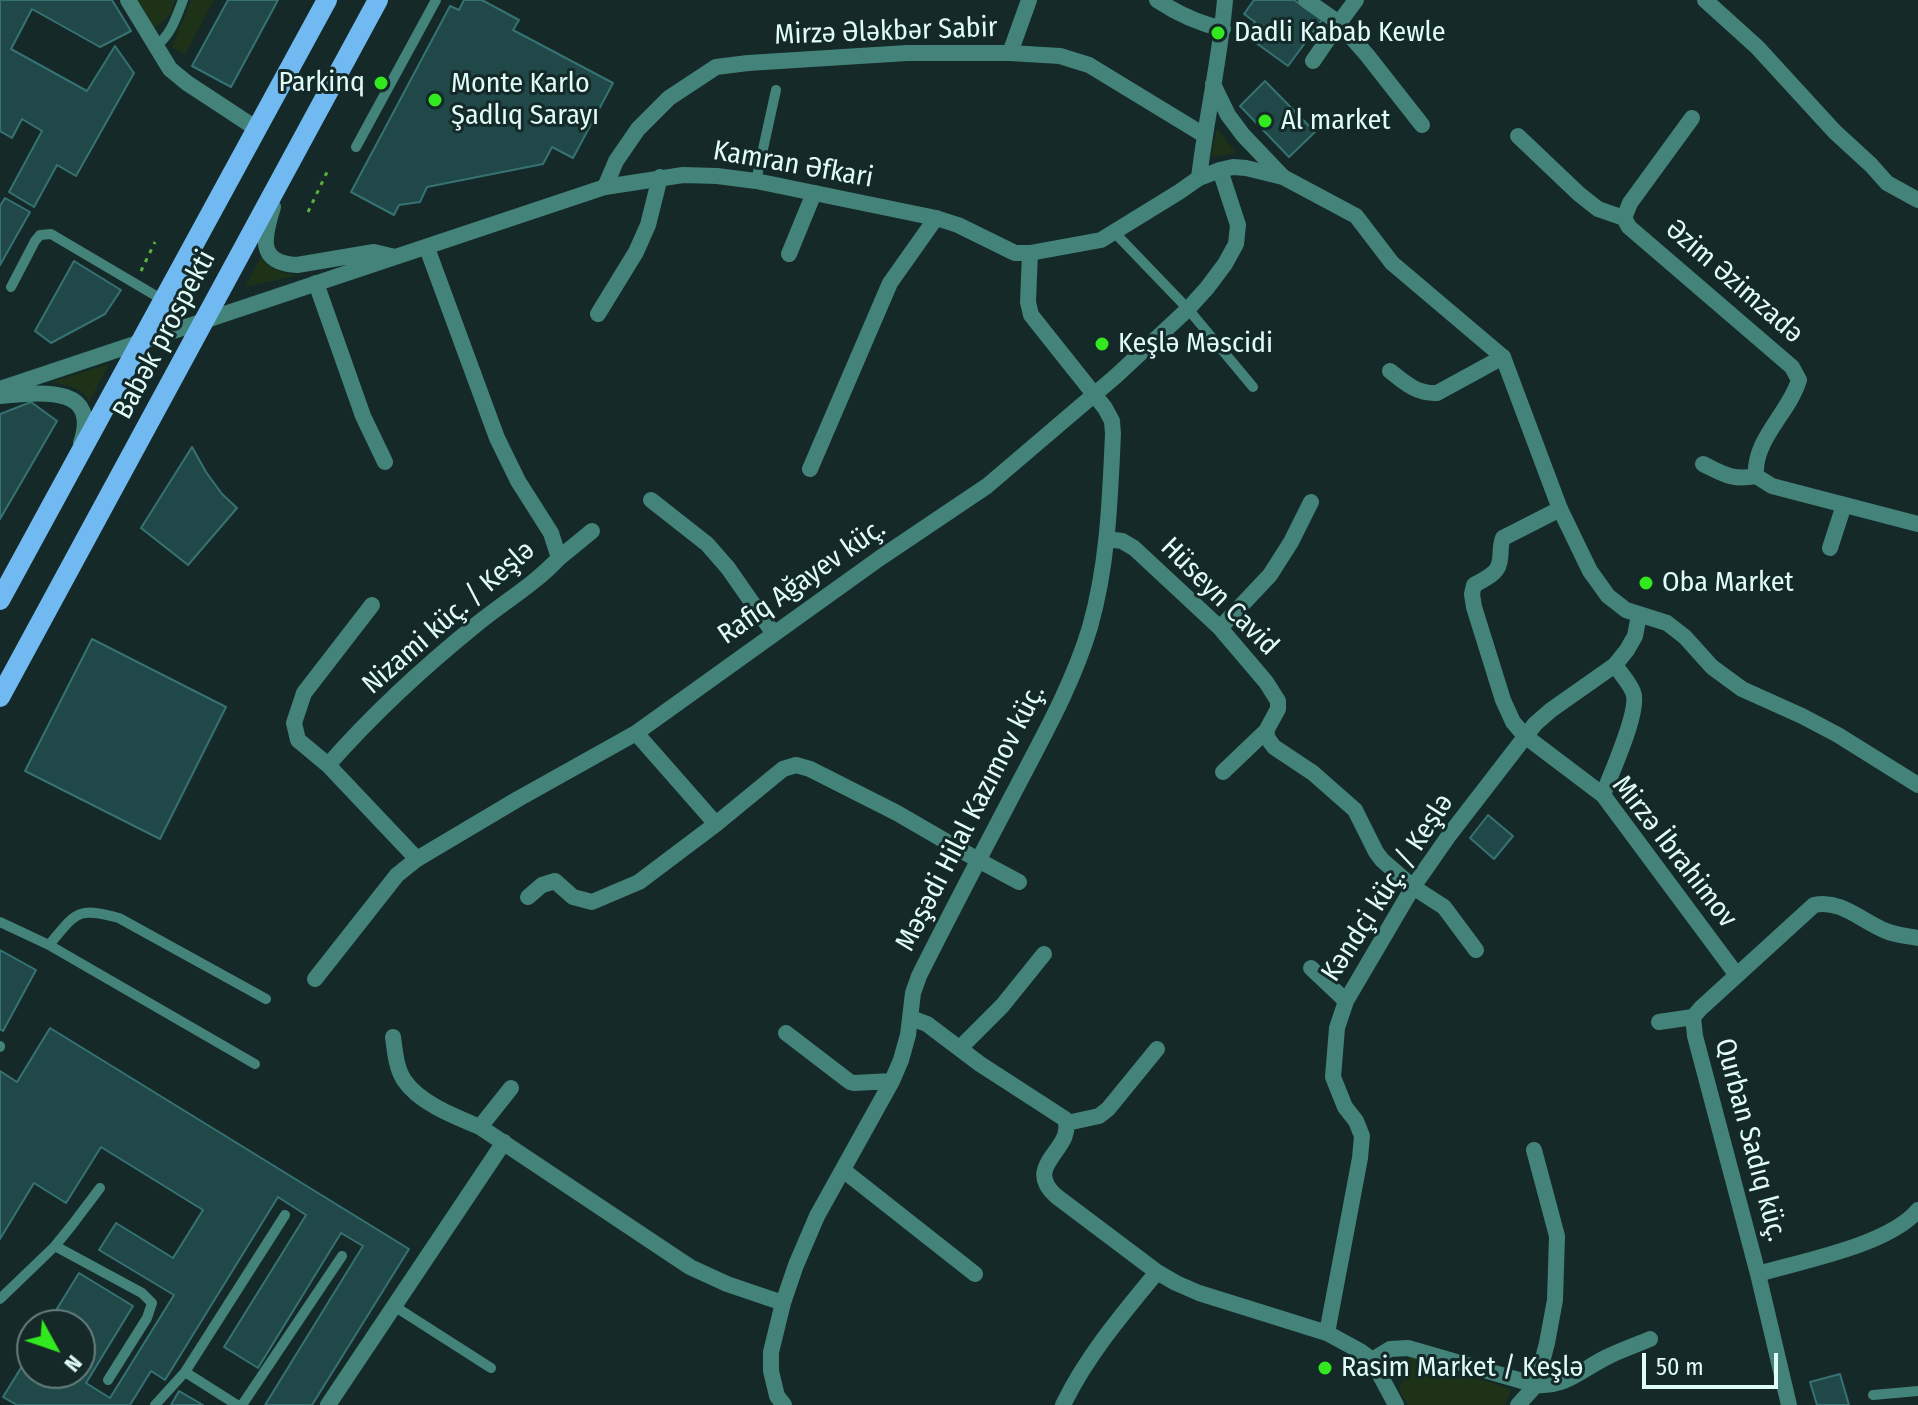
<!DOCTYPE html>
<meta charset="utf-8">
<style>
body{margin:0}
#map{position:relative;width:1918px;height:1405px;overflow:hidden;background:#142928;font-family:"Fira Sans Condensed",sans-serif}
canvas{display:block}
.north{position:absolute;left:16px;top:1309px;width:80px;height:80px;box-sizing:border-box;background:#142928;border:2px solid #657d7c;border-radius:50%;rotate:130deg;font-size:22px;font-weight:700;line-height:32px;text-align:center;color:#dffcf9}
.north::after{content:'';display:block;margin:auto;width:28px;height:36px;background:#32e81e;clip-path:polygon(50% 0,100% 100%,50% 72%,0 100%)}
.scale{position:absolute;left:1642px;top:1353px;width:136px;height:36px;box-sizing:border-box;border:4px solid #dffcf9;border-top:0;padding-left:10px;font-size:24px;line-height:28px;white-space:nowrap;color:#dffcf9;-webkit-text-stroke:6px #142928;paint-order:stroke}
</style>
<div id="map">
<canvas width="1918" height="1405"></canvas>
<div class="north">N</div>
<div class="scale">50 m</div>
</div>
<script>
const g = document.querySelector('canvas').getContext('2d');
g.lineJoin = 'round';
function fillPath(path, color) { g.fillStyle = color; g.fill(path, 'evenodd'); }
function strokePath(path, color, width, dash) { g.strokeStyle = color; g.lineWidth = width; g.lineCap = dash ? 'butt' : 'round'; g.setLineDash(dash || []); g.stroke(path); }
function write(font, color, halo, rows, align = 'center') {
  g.font = font + ' "Fira Sans Condensed",sans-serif'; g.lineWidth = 6; g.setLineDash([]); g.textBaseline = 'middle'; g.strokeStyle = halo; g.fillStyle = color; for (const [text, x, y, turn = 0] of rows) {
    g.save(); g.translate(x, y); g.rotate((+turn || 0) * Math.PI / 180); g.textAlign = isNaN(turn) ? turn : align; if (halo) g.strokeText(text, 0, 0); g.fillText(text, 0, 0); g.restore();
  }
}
fillPath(new Path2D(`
 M138 0H175L170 15 154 29Z
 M191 0H214L185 55 172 47Z
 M1217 128 1236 153 1211 157Z
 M261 257C271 271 282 273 299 275L245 287Z
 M109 364 89 402C84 386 65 385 51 382Z
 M1409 1356 1511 1389 1506 1405H1409L1399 1391Z`), '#1d3217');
const building = new Path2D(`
 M0 0H112L131 31 100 47 32 9 11 49 87 91 115 46 134 73 76 176 57 165 34 207 9 192 42 131 22 119 12 138 0 131Z
 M228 0H278L231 87 192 66Z
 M464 0H482L519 20 513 30 613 83 573 158 552 147 543 164 427 187 420 202 399 205 394 215 351 192 450 6 459 10Z
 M1254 0H1294L1322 20 1288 66 1245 35 1255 22 1244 14Z
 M1265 81 1315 132 1289 157 1240 106Z
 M5 198 30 212 0 265V206Z
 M74 261 121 290 105 314 51 343 35 331Z
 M31 402 57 421 0 519V414Z
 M192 447 206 472 222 494 237 508 188 565 141 528Z
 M92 639 226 707 160 839 25 771Z
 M1488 815 1513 836 1494 859 1470 838Z
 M0 950 36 970 3 1031 0 1029Z
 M50 1028 409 1249 312 1405H265L363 1246 341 1233 258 1368 224 1347 306 1215 278 1197 165 1380 151 1371 130 1405H17L3 1397 32 1350V1373H80V1325H47L79 1273 133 1306 86 1383 110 1398 174 1295 99 1250 116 1223 173 1258 203 1210 101 1147 66 1203 34 1183 0 1239V1071L17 1082Z
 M1840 1374 1849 1405H1817L1810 1382Z
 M179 1391 203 1405H171Z`);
fillPath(building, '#214848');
strokePath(building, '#367272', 2);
strokePath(new Path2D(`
 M308 212 328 170
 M141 271 155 242`), '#5bb13d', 3, [4, 6]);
strokePath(new Path2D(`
 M155 47C171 35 176 18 183 0
 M356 147 436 0
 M756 181 776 90
 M1115 233 1188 309 1253 387
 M11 287 35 241 40 235 51 234 163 300
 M0 922 49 945 255 1064
 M49 945C76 913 76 906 119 918L266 999
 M0 1046V1047
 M55 1246 142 1293 152 1303 147 1318 108 1380
 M0 1299 55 1246 72 1225 100 1188
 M394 1306 491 1368
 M185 1372 237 1405
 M1873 1395 1918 1391
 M155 1405 185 1372 285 1215
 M242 1405 342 1256`), '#438379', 10);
strokePath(new Path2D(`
 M128 0 170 69 187 83 257 129
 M1157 0C1178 14 1198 23 1223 29
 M1306 0 1339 23 1356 0
 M1705 0 1757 47 1835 132 1871 165 1887 183 1918 200
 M1010 53 1029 0
 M1313 61 1339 23 1367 55 1422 125
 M1213 84 1228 115 1243 135 1283 177
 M1692 118 1630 203 1624 218 1629 227 1792 367 1799 380C1789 413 1753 440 1756 476L1772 486 1918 524
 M1518 136 1579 194 1598 209 1624 218
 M1199 178C1206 118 1220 60 1225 0
 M605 187 616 161 638 129 669 98 716 67 748 63 907 53H1010L1060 56 1089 65 1204 135
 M789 254 814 193
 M316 283 363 416 385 462
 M598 314 636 252 648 225 660 177
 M1390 371C1405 383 1417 394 1437 393L1503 357
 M1703 464C1723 474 1733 481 1756 476
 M810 469 890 283 936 218
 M651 500 707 544 728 568 774 634
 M1560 509 1503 538C1499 547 1502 555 1499 564 1497 574 1483 580 1474 585L1472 594 1474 607 1503 700 1513 722 1525 736 1603 795 1736 974
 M1107 539 1122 541 1134 548 1220 628 1266 682 1278 701V709L1266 731 1268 739 1274 747 1313 773 1355 810 1376 852 1382 860 1413 887 1444 907 1476 950
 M1830 548 1844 505
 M559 558 592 531
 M1220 628 1270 575 1291 542 1311 502
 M636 733 716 824
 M328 765 298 740 294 723 304 693 372 605
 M1223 772 1266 731
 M1603 795C1610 775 1641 710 1633 692 1629 682 1620 673 1615 665
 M417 859 328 765C372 715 425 666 477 624 504 602 535 584 559 558L551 533 518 481 497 438 427 248
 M528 897 542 885 555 881 573 897 592 902 639 882 716 824 783 769 796 765 810 769 897 813 978 860 1019 882
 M1311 968 1346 1001
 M315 979 397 875 417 859 518 799 636 733 880 558 987 486 1116 376 1188 309 1207 288 1225 264 1236 244 1238 225 1220 170
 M911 1018 927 1024 980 1064 1065 1119C1076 1149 1021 1165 1056 1196L1157 1272 1176 1283 1199 1293 1327 1333
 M1659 1022 1693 1017
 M786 1033 850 1082 854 1083 892 1081
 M393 1037C395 1051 396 1068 404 1080 419 1103 456 1117 480 1127L690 1267 727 1284 783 1303
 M960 1048 1002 1006 1044 954
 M1067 1123 1099 1116 1108 1109 1157 1049
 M480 1127 511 1088
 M843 1170 975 1274
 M1758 1274C1802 1261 1889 1245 1918 1210
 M1372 1360 1390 1349 1408 1348 1536 1385C1566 1387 1581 1370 1607 1357 1621 1350 1636 1345 1650 1339
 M328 1405 504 1142
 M784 1405 777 1396 771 1371V1352L783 1303 796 1265 817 1216 892 1081 901 1060 908 1035 913 993 919 976C949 916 980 857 1011 798 1040 742 1072 687 1090 627 1108 564 1110 499 1113 434L1112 421 1105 408 1031 315 1028 302 1030 253
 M1063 1405C1086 1357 1123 1313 1157 1272
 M1396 1405 1372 1360 1360 1351 1327 1333 1360 1158 1362 1136 1356 1121 1345 1107 1333 1077 1337 1028 1346 1001 1413 887 1450 834 1535 724 1551 710 1615 665 1627 650 1635 636 1639 615
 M1518 1405 1536 1385 1547 1343 1555 1300 1557 1236 1534 1150
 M1789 1405 1758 1274 1695 1036 1693 1017 1701 1008 1814 905C1841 899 1861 921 1886 931 1896 935 1907 936 1918 938`), '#438379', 16);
strokePath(new Path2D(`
 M273 207C264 236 256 263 297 265L374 252 395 257
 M0 389 605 187 683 175 717 176 756 181 936 218 958 225 1015 253H1030L1101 240 1179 192 1199 178 1220 170 1233 167 1246 168 1283 177 1356 216 1392 263 1503 357 1560 509 1590 571 1608 596 1626 610 1667 623 1685 637 1712 667 1742 689 1802 716 1838 735 1918 785
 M0 396C37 393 101 383 81 443`), '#438379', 16);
strokePath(new Path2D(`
 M0 600 327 0
 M0 697 378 0`), '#71baf1', 20);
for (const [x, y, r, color] of [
 [1218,33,8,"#32e81e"],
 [381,83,8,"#32e81e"],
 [435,100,8,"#32e81e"],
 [1265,121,8,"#32e81e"],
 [1102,344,8,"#32e81e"],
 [1646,583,8,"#32e81e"],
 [1325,1368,8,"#32e81e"]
]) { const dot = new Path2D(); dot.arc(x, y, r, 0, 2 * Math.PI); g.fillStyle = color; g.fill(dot); strokePath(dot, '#142928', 3); }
write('28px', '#dffcf9', '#142928', [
 ["Mirzə Ələkbər Sabir",886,32,-2],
 ["Kamran Əfkari",793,165,10],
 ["Əzim Əzimzadə",1734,282,41],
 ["Babək prospekti",165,335,-62],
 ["Rafiq Ağayev küç.",802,582,-35],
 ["Hüseyn Cavid",1219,597,45],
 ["Nizami küç. / Keşlə",449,618,-41],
 ["Məşədi Hilal Kazımov küç.",971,818,-63],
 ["Mirzə İbrahimov",1674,852,52],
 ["Kəndçi küç. / Keşlə",1388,888,-57],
 ["Qurban Sadıq küç.",1750,1140,75]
]);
write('28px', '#dffcf9', '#142928', [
 ["Dadli Kabab Kewle",1234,33],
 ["Parkinq",365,83,"right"],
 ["Monte Karlo",451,84],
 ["Şadlıq Sarayı",451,116],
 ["Al market",1281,121],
 ["Keşlə Məscidi",1118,344],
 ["Oba Market",1662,583],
 ["Rasim Market / Keşlə",1341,1368]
], 'left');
</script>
